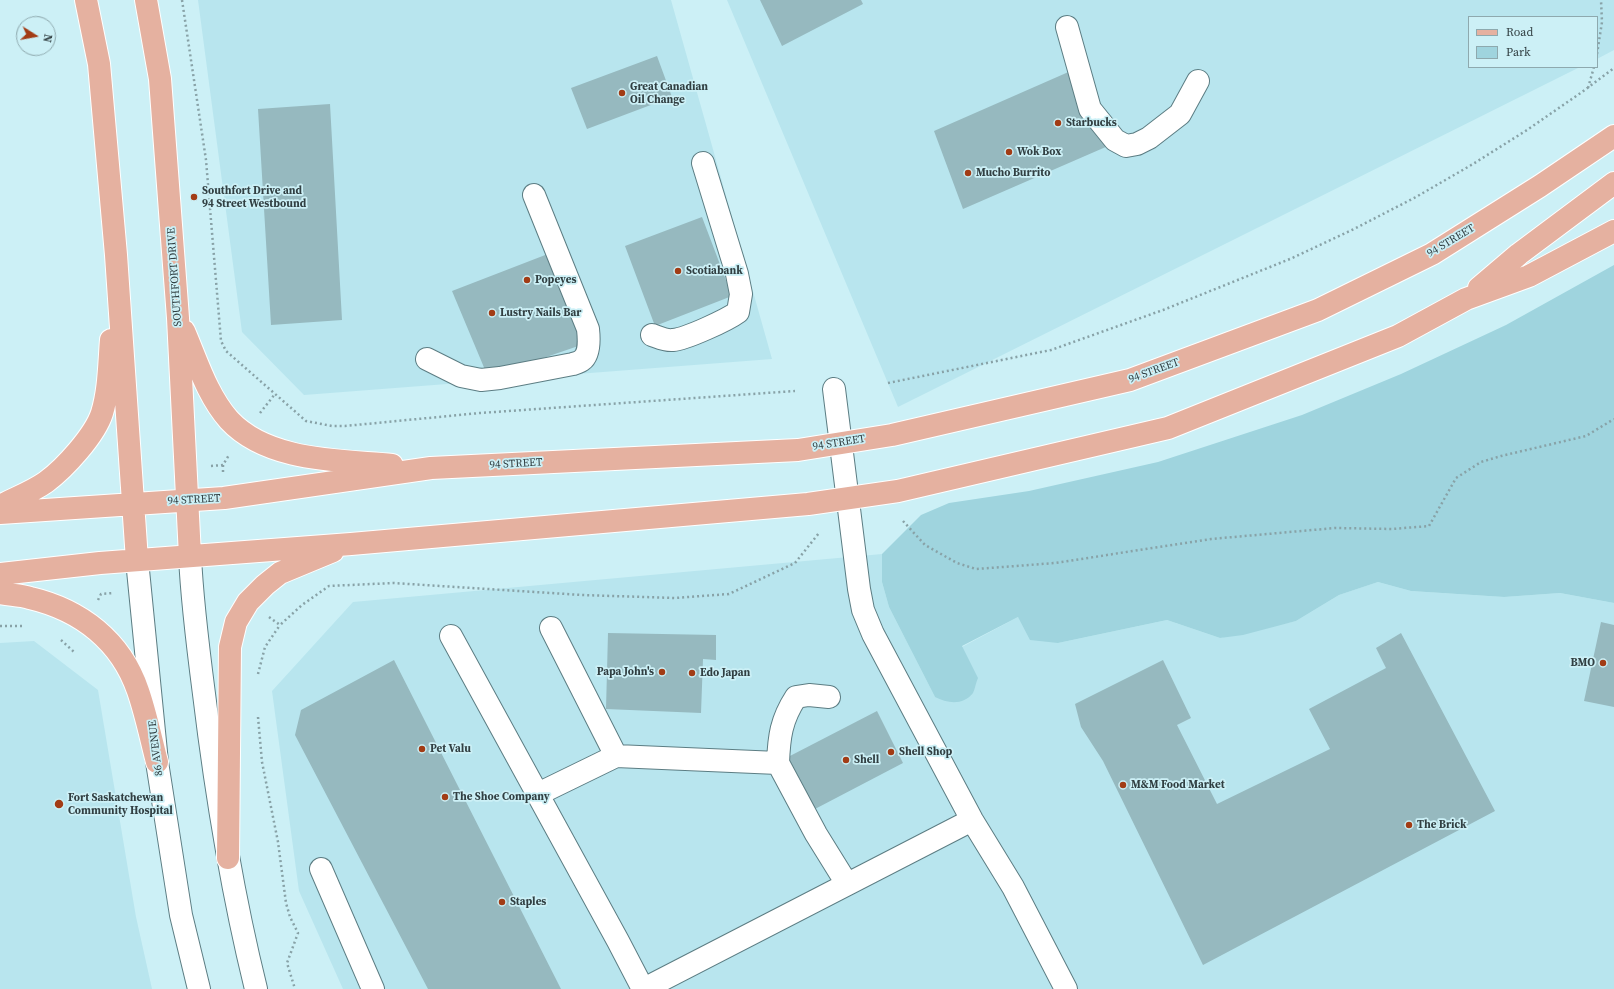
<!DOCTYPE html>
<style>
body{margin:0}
#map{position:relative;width:1614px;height:989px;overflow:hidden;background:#ccf0f6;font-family:"Source Serif 4",serif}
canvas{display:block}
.legend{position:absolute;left:1468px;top:16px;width:130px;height:52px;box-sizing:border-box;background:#ccf0f6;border:1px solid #8ea9ae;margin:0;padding:5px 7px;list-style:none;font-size:12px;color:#313f42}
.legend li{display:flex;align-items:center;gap:8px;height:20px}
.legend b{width:20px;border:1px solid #8ea9ae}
.north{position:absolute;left:16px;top:16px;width:40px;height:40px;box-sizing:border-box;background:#ccf0f6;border:1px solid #8ea9ae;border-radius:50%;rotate:101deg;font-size:11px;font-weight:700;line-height:16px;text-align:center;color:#313f42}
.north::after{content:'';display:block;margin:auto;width:14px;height:18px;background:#a23c15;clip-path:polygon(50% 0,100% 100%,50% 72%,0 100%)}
</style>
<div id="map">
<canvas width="1614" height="989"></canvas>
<ul class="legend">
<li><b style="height:5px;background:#e5b1a0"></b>Road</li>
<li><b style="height:11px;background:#9fd4de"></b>Park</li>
</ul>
<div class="north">N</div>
</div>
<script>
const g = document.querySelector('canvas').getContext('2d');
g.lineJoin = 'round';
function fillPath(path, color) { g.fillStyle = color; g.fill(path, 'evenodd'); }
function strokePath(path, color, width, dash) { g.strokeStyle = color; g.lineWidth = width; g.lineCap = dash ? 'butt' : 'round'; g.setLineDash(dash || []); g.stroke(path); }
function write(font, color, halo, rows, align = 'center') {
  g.font = font + ' "Source Serif 4",serif'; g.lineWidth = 3.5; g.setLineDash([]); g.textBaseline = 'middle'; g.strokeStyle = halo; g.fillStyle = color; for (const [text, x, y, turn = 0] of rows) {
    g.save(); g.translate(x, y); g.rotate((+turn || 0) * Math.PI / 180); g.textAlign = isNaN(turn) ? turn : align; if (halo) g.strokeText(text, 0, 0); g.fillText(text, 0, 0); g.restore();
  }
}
fillPath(new Path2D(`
 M198 0H671L772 359 304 395 242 332Z
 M727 0H1614V50L1597 59V17H1469V67H1580L898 407Z
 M882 554V582L889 607 935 697 962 647 1018 617 1058 643 1167 620 1220 638 1296 621 1339 595 1378 582 1411 591 1504 597 1560 593 1614 603V989H343L299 891 272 691 353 602Z
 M34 641 98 690 136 917 152 989H0V643Z`), '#b8e5ee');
fillPath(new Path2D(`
 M1614 265V603L1560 593 1504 597 1411 591 1378 582 1339 595 1296 621 1243 635 1220 638 1167 620 1058 643 1030 640 1018 617 962 646 978 678C976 682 975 689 973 693 963 706 947 703 935 697L889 607 882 582V554L921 515 949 503 1029 491 1158 462 1302 415 1401 374 1506 325Z`), '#9fd4de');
fillPath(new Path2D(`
 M760 0H861L863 4 782 46Z
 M657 56 672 97 587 129 571 88Z
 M1073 70 1108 146 963 209 934 131Z
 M330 104 342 320 271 325 258 109Z
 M702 217 732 296 655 326 625 246Z
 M553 252 587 343 488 377 452 291Z
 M1601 622 1614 625V707L1584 701Z
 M608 633 716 635V660L703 659 701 713 606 709Z
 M1401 633 1495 811 1203 965 1103 761 1081 727 1075 704 1163 660 1191 718 1177 725 1217 804 1330 749 1309 709 1386 668 1376 648Z
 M394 660 561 989H428L295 735 301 710Z
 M877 711 903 763 815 809 788 757Z`), '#96b9bf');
const minor = new Path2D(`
 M1067 27 1090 109 1115 140 1126 146 1137 144 1149 138 1180 114 1198 81
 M652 335C658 337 666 341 673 340 686 339 727 320 738 312L741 294 737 274 703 163
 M427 359 461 376 481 380 500 378 573 364C576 363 580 362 582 360 590 354 589 338 588 329L534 195
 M834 389 859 589 863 610 873 634 972 820 1013 887 1066 989
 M190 556C192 602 198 648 204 694 216 793 232 892 256 989
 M137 560 157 762 181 915 199 989
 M551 628 616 756
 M451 636 618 941 643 989
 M778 763C779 737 781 720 796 697L809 695 829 697
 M538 794 616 756 778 763 816 834 847 884
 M321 869 373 989
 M644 989 972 820`);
const major = new Path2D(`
 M86 0 99 64 116 255 137 560
 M146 0 160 79 178 318 190 556
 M1479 288 1519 254 1614 183
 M184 331C197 361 207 395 229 420 268 462 340 460 392 465
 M0 506C15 498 32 492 46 482 65 468 95 435 102 413 109 390 109 365 111 340
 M0 513 224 498 431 468 798 450 892 435 1130 380 1318 310 1432 254 1540 186 1614 136
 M0 574 100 563 351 544 808 504 898 491 1168 428 1398 336 1466 299 1529 276 1614 231
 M0 593C10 595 21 595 30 598 81 610 121 641 138 691 146 714 151 739 157 762
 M228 858 230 647 236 622 248 602 265 585 280 573 333 551`);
strokePath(minor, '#5c7d83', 24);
strokePath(major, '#fff', 24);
strokePath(new Path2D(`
 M182 0 206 160 221 341 226 351 306 421 332 426H345L480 413 795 391
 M1597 54 1602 22 1601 0
 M1588 88 1594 67
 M888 383 1051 350 1163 310 1290 259 1354 229 1416 197 1473 164 1527 130 1582 92 1614 68
 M260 413 275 394
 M211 466 223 465
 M223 472V465L229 455
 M903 521 925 545 957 563 976 569 1055 563 1211 539 1335 528 1392 529 1429 526 1456 478 1481 462 1501 456 1586 436 1614 419
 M98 600 101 594 114 593
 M269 617 280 625 302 605 329 586 393 583 582 595 675 598 729 594 795 563 819 533
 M0 626H25
 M61 640 74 652
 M258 674 265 647 280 625
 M258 717 262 762 278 842 286 903 290 917 298 933 287 963 295 989`), '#88a2a7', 2.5, [2, 3]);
strokePath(minor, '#fff', 22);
strokePath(major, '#e5b1a0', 22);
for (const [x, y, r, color] of [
 [622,93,4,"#a23c15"],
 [1058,123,4,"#a23c15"],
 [1009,152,4,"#a23c15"],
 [968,173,4,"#a23c15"],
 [194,197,4,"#a23c15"],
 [678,271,4,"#a23c15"],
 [527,280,4,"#a23c15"],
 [492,313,4,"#a23c15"],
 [1603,663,4,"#a23c15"],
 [662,672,4,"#a23c15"],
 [692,673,4,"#a23c15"],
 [422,749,4,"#a23c15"],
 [891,752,4,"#a23c15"],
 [846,760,4,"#a23c15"],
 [1123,785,4,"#a23c15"],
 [445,797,4,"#a23c15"],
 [59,804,5,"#a23c15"],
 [1409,825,4,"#a23c15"],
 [502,902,4,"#a23c15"]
]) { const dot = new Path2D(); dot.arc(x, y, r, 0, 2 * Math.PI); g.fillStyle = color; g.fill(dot); strokePath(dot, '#ccf0f6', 1.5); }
write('bold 11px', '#313f42', '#ccf0f6', [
 ["Great Canadian",630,87],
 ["Oil Change",630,100],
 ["Starbucks",1066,123],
 ["Wok Box",1017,152],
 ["Mucho Burrito",976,173],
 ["Southfort Drive and",202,191],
 ["94 Street Westbound",202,204],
 ["Scotiabank",686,271],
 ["Popeyes",535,280],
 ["Lustry Nails Bar",500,313],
 ["BMO",1595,663,"right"],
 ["Papa John's",654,672,"right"],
 ["Edo Japan",700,673],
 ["Pet Valu",430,749],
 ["Shell Shop",899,752],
 ["Shell",854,760],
 ["M&M Food Market",1131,785],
 ["The Shoe Company",453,797],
 ["Fort Saskatchewan",68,798],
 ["Community Hospital",68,811],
 ["The Brick",1417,825],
 ["Staples",510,902]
], 'left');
write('11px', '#313f42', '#ccf0f6', [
 ["94 STREET",1451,241,-31],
 ["SOUTHFORT DRIVE",175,277,-94],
 ["94 STREET",1154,371,-20],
 ["94 STREET",839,443,-9],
 ["94 STREET",516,464,-3],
 ["94 STREET",194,500,-3],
 ["86 AVENUE",156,748,-97]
]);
</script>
